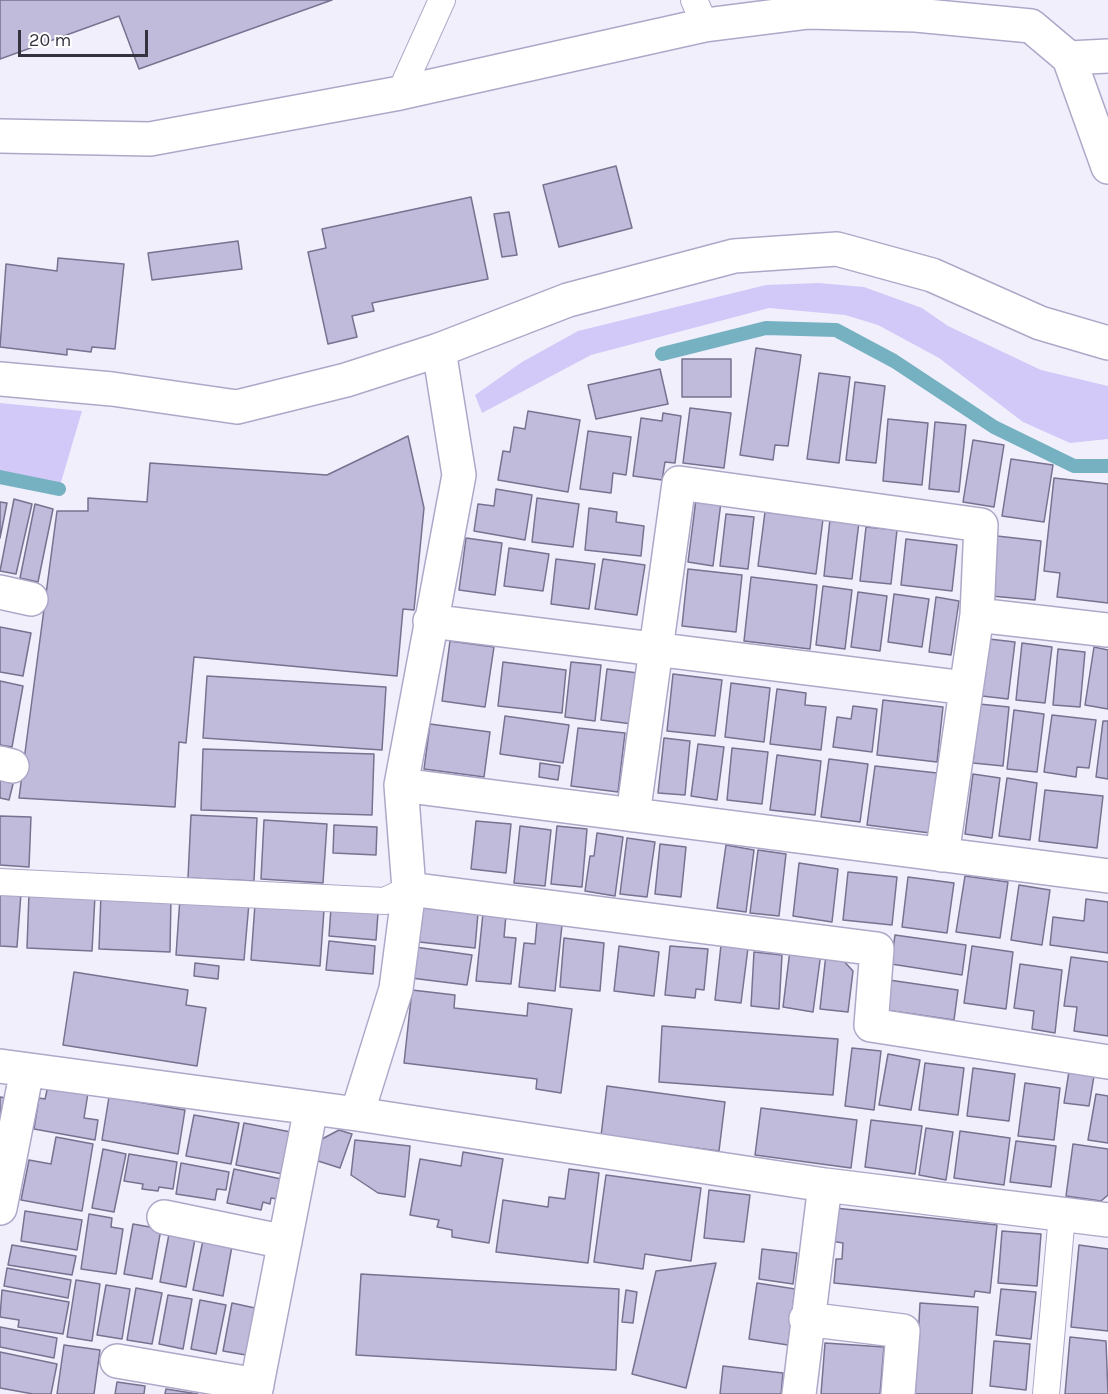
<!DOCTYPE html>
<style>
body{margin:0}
#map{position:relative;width:1108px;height:1394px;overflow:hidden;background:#f2effd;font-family:Karla,sans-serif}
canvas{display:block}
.scale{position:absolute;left:18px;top:30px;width:130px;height:27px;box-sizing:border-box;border:3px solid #35323f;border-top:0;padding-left:8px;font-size:18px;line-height:21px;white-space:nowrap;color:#35323f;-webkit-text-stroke:4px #fff;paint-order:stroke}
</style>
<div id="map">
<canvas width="1108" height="1394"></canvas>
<div class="scale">20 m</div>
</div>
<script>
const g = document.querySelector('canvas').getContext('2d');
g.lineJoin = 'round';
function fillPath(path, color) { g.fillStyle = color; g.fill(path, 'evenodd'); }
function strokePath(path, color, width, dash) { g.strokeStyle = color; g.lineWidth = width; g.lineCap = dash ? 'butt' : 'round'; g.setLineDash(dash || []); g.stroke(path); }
fillPath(new Path2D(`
 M819 283 864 287 922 308 948 326 1041 370 1108 386V439L1070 443 1023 422 939 358 878 325 845 315 769 308 591 355 482 413 475 395 522 362 578 331 766 285Z
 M0 403 82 411 59 489 0 477Z`), '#d2c9f8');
strokePath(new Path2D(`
 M662 354 766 328 836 330 894 361 994 427 1074 466H1108
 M0 477 59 489`), '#75b1c1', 14);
const building = new Path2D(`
 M0 0H332L139 69 119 16 0 59Z
 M616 166 632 228 559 247 543 185Z
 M471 197 488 279 372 303 374 311 352 316 357 337 328 344 308 252 326 248 322 229Z
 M509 212 517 255 502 257 494 214Z
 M238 241 242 269 152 280 148 253Z
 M58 258 124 264 115 349 92 347 91 352 67 349V355L0 347 6 264 57 271Z
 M756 348 801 355 788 446 775 445 773 460 740 455Z
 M682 359H731V397H682Z
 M660 369 668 404 596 419 588 385Z
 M819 373 850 377 839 463 807 459Z
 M855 382 885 386 876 463 846 460Z
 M690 408 731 413 724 468 683 463Z
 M528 411 580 420 568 492 498 480 503 451 510 452 514 427 525 429Z
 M663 413 681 416 675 463 665 462 662 480 633 476 641 418 662 421Z
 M888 419 928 423 922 485 883 481Z
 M935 422 966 425 959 492 929 489Z
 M588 431 631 437 626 475 613 473 611 493 580 489Z
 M408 436 424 508 414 610 403 609 397 676 194 657 186 743 179 742 175 807 19 798 57 511H88V498L147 502 150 463 327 475Z
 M973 440 1004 445 994 507 963 502Z
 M1011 459 1053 465 1044 522 1002 516Z
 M1054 478 1108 484V603L1057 597 1060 573 1044 571Z
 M496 489 532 495 525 540 474 531 478 504 494 506Z
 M537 498 579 504 573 547 532 542Z
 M14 499 32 504 16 574 0 571Z
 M696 499 721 502 713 566 688 562Z
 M0 502 7 503 0 538Z
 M35 504 53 509 38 582 20 578Z
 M589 508 617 512 616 522 644 526 641 556 585 550Z
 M765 512 823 519 816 574 758 566Z
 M726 514 754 517 748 569 720 566Z
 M830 519 859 522 852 579 824 576Z
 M866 527 897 530 891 584 860 581Z
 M997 536 1041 541 1035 600 991 596Z
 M466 538 502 543 495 595 459 590Z
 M906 539 957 545 952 591 901 585Z
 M509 548 549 554 543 591 504 586Z
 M556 559 595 564 589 609 551 604Z
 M603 559 645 565 637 615 595 609Z
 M688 569 742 575 736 632 682 626Z
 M751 577 817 585 810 649 744 641Z
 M823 586 852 590 845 649 816 645Z
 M858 592 887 596 880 651 851 647Z
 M894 594 929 599 922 647 888 642Z
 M936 597 959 601 951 655 929 652Z
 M0 627 31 633 23 676 0 672Z
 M989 639 1015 642 1008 699 982 696Z
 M450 641 494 647 485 707 442 701Z
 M1022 643 1052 647 1045 703 1016 700Z
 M1094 647 1108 650V709L1085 705Z
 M1058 649 1085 652 1080 707 1053 705Z
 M503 662 566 670 562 713 498 706Z
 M571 662 601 665 595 721 565 717Z
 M607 669 638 673 632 724 601 720Z
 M673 674 722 680 715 736 667 731Z
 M207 676 386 687 382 750 203 738Z
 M0 681 23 686 12 747 0 745Z
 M731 683 770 688 764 742 725 737Z
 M777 689 806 693 805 705 826 707 821 750 770 744Z
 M883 700 943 707 937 762 877 755Z
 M979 704 1009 707 1003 766 973 763Z
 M853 706 877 709 872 752 833 747 837 717 851 719Z
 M1014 710 1044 714 1037 772 1007 769Z
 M1052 715 1096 720 1089 768 1077 767 1076 777 1044 772Z
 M505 716 569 725 563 763 500 754Z
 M1103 721H1108V779L1096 777Z
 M430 724 490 732 484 777 424 769Z
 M578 728 625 733 618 792 571 786Z
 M664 738 690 741 685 795 658 793Z
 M698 744 724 747 717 800 691 796Z
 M732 748 768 752 762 804 727 800Z
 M203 749 374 754 372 815 201 810Z
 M777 755 821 761 815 815 770 810Z
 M829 759 868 764 860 822 821 817Z
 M540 763 560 766 558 780 539 777Z
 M875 766 937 773 930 833 867 825Z
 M973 774 1000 778 992 838 965 834Z
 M0 777 14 780 9 800 0 798Z
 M1007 778 1037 783 1030 840 999 836Z
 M1045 790 1103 796 1097 848 1039 841Z
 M191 815 257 818 254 881 188 878Z
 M0 816 31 817 29 867 0 865Z
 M264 820 327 824 323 883 261 879Z
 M476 821 511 824 506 873 471 869Z
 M334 825 377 827 376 855 333 853Z
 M520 826 551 830 545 886 514 883Z
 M557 826 587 829 582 887 551 884Z
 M597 833 623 837 615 896 585 891 590 856H594Z
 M627 838 655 842 647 897 620 894Z
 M660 844 686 847 681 897 655 894Z
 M726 845 754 850 746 912 717 908Z
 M758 850 786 854 779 916 750 913Z
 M799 863 838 869 832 922 793 916Z
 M848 872 897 877 892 925 843 920Z
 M965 876 1008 882 1000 938 956 932Z
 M908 877 954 883 947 933 902 927Z
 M1019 885 1050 890 1042 945 1011 940Z
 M0 891 21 893 17 947 0 946Z
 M29 893 95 896 92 951 27 948Z
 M101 894 171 897 170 952 99 949Z
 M180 898 249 903 244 960 176 955Z
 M1086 899 1108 902V953L1050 945 1053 917 1084 921Z
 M255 904 324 910 320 966 251 960Z
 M331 908 378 913 376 940 329 936Z
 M423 908 478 913 475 948 419 942Z
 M483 913 506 915 504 937 516 938 511 984 476 981Z
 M537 922 562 925 555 991 519 987 524 943 535 944Z
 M895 935 966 945 962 975 891 964Z
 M564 938 604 943 600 991 560 987Z
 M329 941 375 946 373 974 326 970Z
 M721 945 748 948 741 1003 715 1000Z
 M619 946 659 952 654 996 614 991Z
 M670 946 708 949 704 990 696 989 695 998 665 995Z
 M972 946 1013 952 1006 1009 964 1003Z
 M415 947 472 955 467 985 411 978Z
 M790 950 821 953 813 1012 783 1007Z
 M754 952 782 955 779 1009 751 1006Z
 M826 954 838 955 853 971 848 1012 820 1009Z
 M1071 957 1108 962V1036L1074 1031 1077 1007 1064 1006Z
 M195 963 219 966 218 979 194 976Z
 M1020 964 1062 970 1055 1033 1032 1029 1034 1011 1014 1008Z
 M74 972 188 990 186 1005 206 1008 197 1066 63 1045Z
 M889 980 958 990 954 1020 885 1010Z
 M412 990 455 995 454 1008 527 1016 528 1003 572 1009 561 1093 536 1089 537 1079 404 1063Z
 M662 1026 838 1039 833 1095 659 1082Z
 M852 1048 881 1051 874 1110 845 1106Z
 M888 1054 920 1060 911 1110 879 1105Z
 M925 1063 964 1068 958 1115 919 1110Z
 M973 1068 1015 1074 1009 1121 967 1116Z
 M1069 1071 1094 1076 1089 1106 1064 1103Z
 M1025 1083 1060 1088 1054 1140 1018 1136Z
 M48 1086 88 1093 84 1118 98 1120 95 1140 34 1129 39 1098 45 1099Z
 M607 1086 725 1102 719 1151 601 1136Z
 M1096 1094 1108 1096V1143L1088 1140Z
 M0 1097 6 1098 0 1137Z
 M109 1097 185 1110 178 1154 102 1140Z
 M761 1108 857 1120 851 1168 755 1155Z
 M194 1115 239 1123 231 1164 186 1156Z
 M871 1120 922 1126 915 1174 865 1167Z
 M244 1123 291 1132 283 1174 236 1165Z
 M926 1128 953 1132 946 1180 919 1175Z
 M339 1130 352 1134 340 1168 315 1160 322 1139Z
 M960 1131 1010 1138 1004 1185 954 1178Z
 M56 1137 93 1144 82 1211 21 1200 29 1160 51 1164Z
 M355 1140 410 1146 405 1197 378 1193 351 1175Z
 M1016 1141 1056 1146 1051 1187 1010 1182Z
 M1073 1144 1108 1149V1195L1101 1201 1066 1196Z
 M103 1149 126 1154 114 1212 92 1208Z
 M463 1152 503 1159 489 1243 452 1237V1230L437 1227 439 1220 410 1215 420 1159 461 1166Z
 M129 1154 177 1162 173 1189 159 1187 158 1191 142 1189 143 1184 124 1181Z
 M181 1163 229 1172 226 1190 217 1189 215 1200 176 1194Z
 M234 1169 281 1179 277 1199 271 1198 270 1204 263 1202 261 1210 227 1203Z
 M569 1169 599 1173 588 1263 496 1252 503 1200 548 1207 549 1197 565 1199Z
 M606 1175 701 1188 691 1261 645 1254 643 1269 594 1262Z
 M709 1190 750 1195 744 1242 704 1238Z
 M835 1208 997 1225 990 1293 975 1291 974 1297 834 1283 836 1259H842L843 1243 831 1241Z
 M25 1211 82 1220 77 1250 21 1241Z
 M89 1214 112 1218 111 1227 123 1229 116 1274 81 1269Z
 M133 1224 161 1229 152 1279 124 1274Z
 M1002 1231 1041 1234 1037 1286 998 1283Z
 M169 1234 195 1239 186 1287 160 1282Z
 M203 1240 232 1246 223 1296 193 1290Z
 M12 1245 76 1256 72 1275 8 1265Z
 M1079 1245 1108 1249V1331L1071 1327Z
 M762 1249 797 1253 793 1284 759 1279Z
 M716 1263 686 1388 632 1374 656 1271Z
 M7 1268 71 1280 68 1298 4 1286Z
 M361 1274 619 1289 616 1370 356 1355Z
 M76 1280 100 1284 92 1341 67 1337Z
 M757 1283 795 1289 788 1345 749 1339Z
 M106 1285 130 1289 122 1339 97 1335Z
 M136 1288 162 1293 152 1344 127 1340Z
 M1001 1289 1036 1292 1031 1339 996 1335Z
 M2 1290 69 1302 63 1334 18 1327 19 1320 0 1317Z
 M626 1290 637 1292 633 1323 622 1322Z
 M168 1295 192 1299 183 1349 159 1344Z
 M200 1300 226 1305 216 1354 191 1349Z
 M232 1303 255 1308 246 1355 223 1351Z
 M920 1303 978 1307 972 1394H915Z
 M0 1327 57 1338 54 1358 0 1347Z
 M1070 1337 1106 1341 1108 1394H1065Z
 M994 1341 1030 1344 1026 1390 990 1386Z
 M825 1343 884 1347 880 1394H821Z
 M64 1345 100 1350 94 1394H57Z
 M0 1352 57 1364 51 1394H33L0 1388Z
 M723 1366 783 1373 781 1394H720Z
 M117 1382 145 1386 144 1394H115Z
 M166 1389 198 1394H165Z`);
fillPath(building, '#c0badb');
strokePath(building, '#777290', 1.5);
const service = new Path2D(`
 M694 0 705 25
 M400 93 442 0
 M0 882 385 901 409 889
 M1046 1394 1062 1215`);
const minor = new Path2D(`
 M1069 58 1108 56
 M0 136 150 139 400 93 705 25 809 12 916 15 1031 26 1069 58 1108 167
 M0 592 31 599
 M977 615 1108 630
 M430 621 966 688
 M0 763 12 766
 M401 785 1108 876
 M633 815 679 483 981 525 977 615 942 855
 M409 889 877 949 871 1025 1108 1062
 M0 1066 357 1114 825 1185 1108 1220
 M357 1114 396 989 409 889 401 785 459 475 439 350
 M0 1208 27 1070
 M164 1217 285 1242
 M806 1319 903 1331 898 1394
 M117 1361 257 1385
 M255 1394 311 1108
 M799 1394 825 1185`);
const tertiary = new Path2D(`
 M0 379 112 389 237 407 346 380 439 350 568 300 734 256 837 249 932 275 1040 323 1108 343`);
strokePath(service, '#ada8c8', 28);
strokePath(minor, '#ada8c8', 36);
strokePath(tertiary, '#ada8c8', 36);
strokePath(service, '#fff', 26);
strokePath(minor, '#fff', 33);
strokePath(tertiary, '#fff', 33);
</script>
